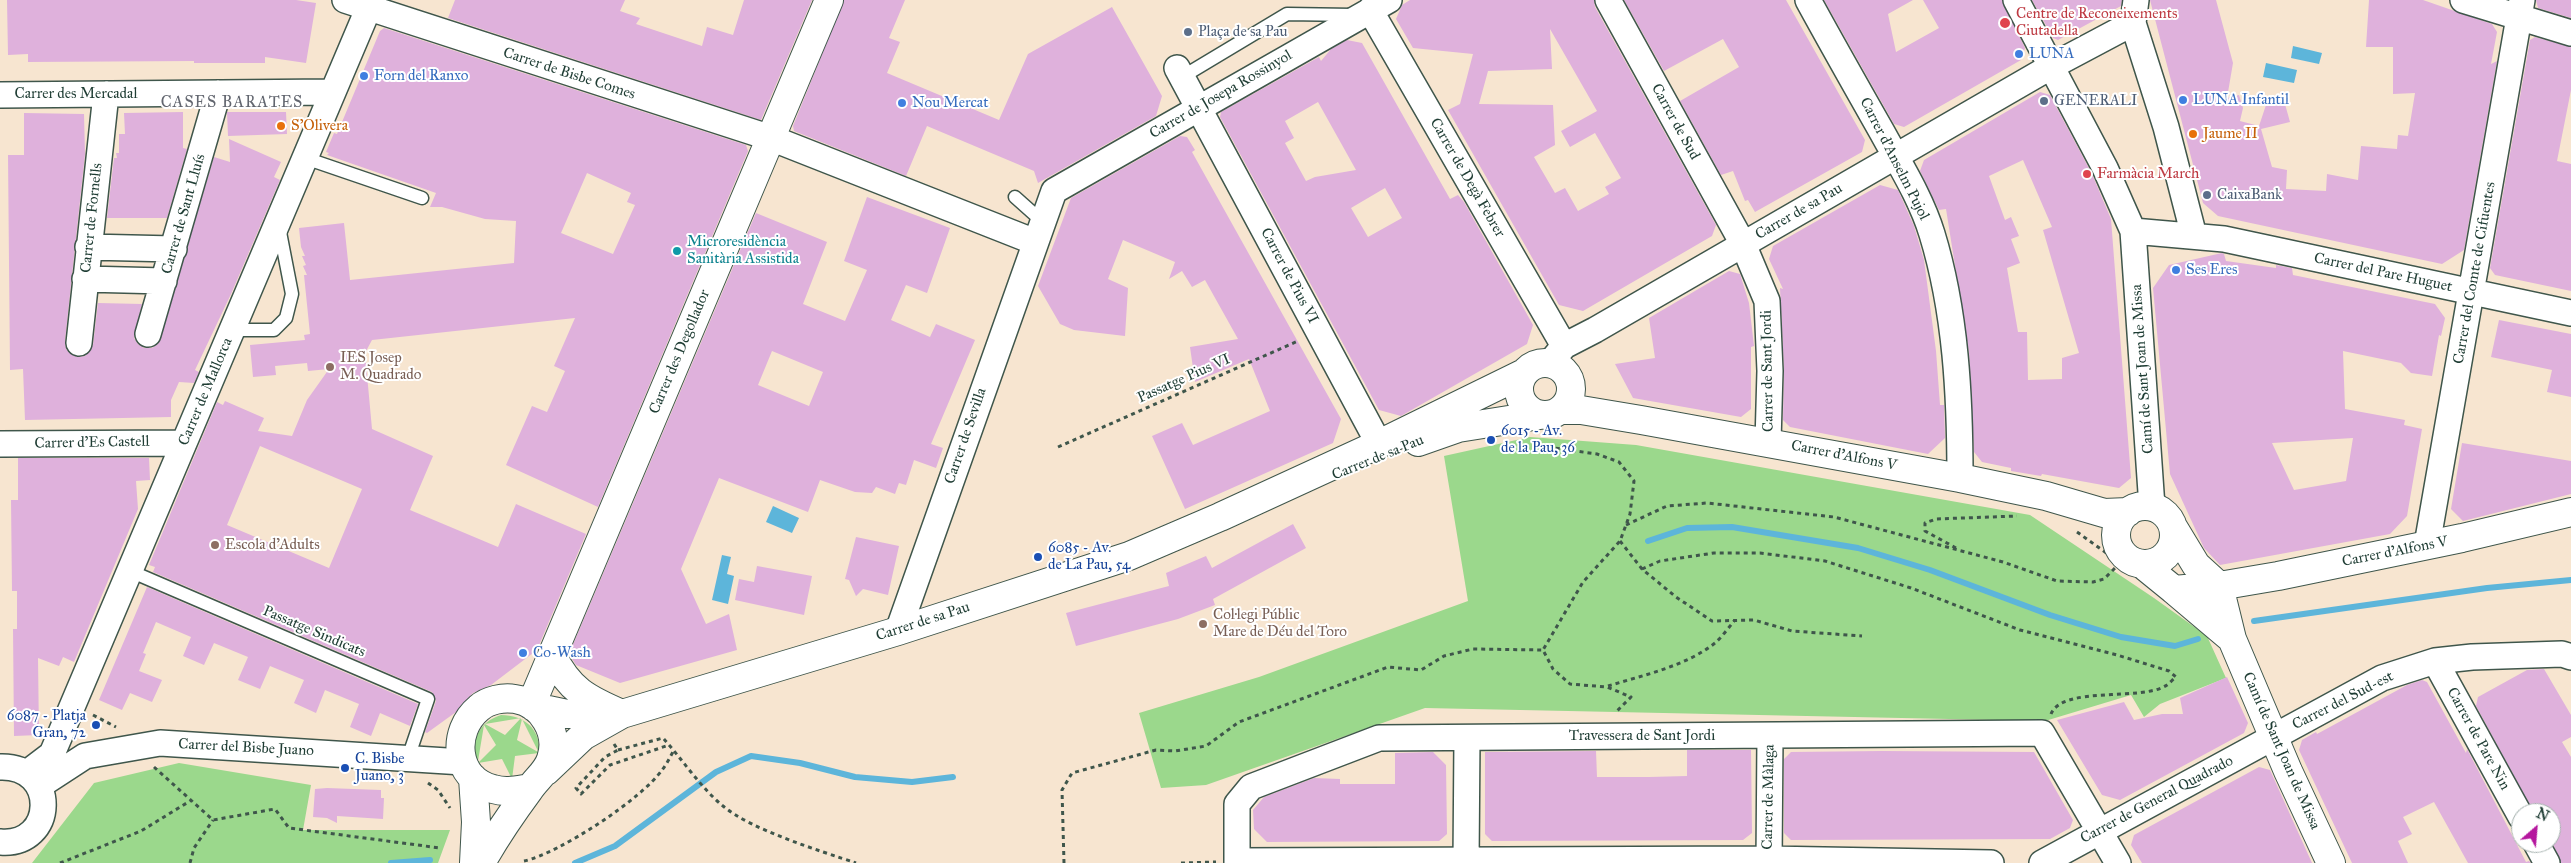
<!DOCTYPE html>
<meta charset="utf-8">
<style>
body{margin:0}
#map{position:relative;width:2571px;height:863px;overflow:hidden;background:#f7e5d0;font-family:"IM FELL Great Primer",serif}
canvas{display:block}
.north{position:absolute;left:2511px;top:803px;width:50px;height:50px;box-sizing:border-box;background:#fff;border:1px solid #a5b1ae;border-radius:50%;rotate:27deg;font-size:14px;font-weight:700;line-height:20px;text-align:center;color:#1f3d34}
.north::after{content:'';display:block;margin:auto;width:18px;height:22px;background:#b5179e;clip-path:polygon(50% 0,100% 100%,50% 72%,0 100%)}
</style>
<div id="map">
<canvas width="2571" height="863"></canvas>
<div class="north">N</div>
</div>
<script>
const g = document.querySelector('canvas').getContext('2d');
g.lineJoin = 'round';
function fillPath(path, color) { g.fillStyle = color; g.fill(path, 'evenodd'); }
function strokePath(path, color, width, dash) { g.strokeStyle = color; g.lineWidth = width; g.lineCap = dash ? 'butt' : 'round'; g.setLineDash(dash || []); g.stroke(path); }
function write(font, color, halo, rows, align = 'center') {
  g.font = font + ' "IM FELL Great Primer",serif'; g.lineWidth = 4; g.setLineDash([]); g.textBaseline = 'middle'; g.strokeStyle = halo; g.fillStyle = color; for (const [text, x, y, turn = 0] of rows) {
    g.save(); g.translate(x, y); g.rotate((+turn || 0) * Math.PI / 180); g.textAlign = isNaN(turn) ? turn : align; if (halo) g.strokeText(text, 0, 0); g.fillText(text, 0, 0); g.restore();
  }
}
fillPath(new Path2D(`
 M1530 437 1636 445 2030 515 2154 598 2207 636 2226 678 2160 704 2144 717 2131 695 2045 721 1425 708 1206 785 1161 788 1139 713 1259 677 1468 601 1444 456Z
 M501 715C524 715 541 729 539 753L515 756 512 779 502 759 478 763C470 740 479 722 501 715ZM521 718 505 735 485 724ZM522 719 538 751V752L517 740ZM484 725 496 745 479 762 478 761Z
 M179 763 311 785 303 830H450L438 863H32L94 783Z`), '#9bd88c');
fillPath(new Path2D(`
 M2293 46 2322 53 2319 64 2291 58Z
 M2266 63 2297 70 2294 83 2263 77Z
 M773 506 799 518 792 533 766 522Z
 M722 555 731 557 727 574 734 576 728 604 712 600Z`), '#5db5da');
strokePath(new Path2D(`
 M1648 541 1687 528 1732 527 1858 548 1930 570 2050 615 2121 637 2175 646 2198 639
 M2254 621 2487 588 2571 580
 M391 863 430 860
 M575 863 615 846 716 772 751 756 800 763 855 777 912 782 953 777`), '#5db5da', 6);
fillPath(new Path2D(`
 M7 0H296L316 3 306 63 265 57V63H194V61L28 62V54L8 55Z
 M455 0H625L620 11 640 18 636 24 702 46 707 27 733 35 744 0H812L761 120 448 18Z
 M844 0H905L889 38 900 42 887 73 999 120 1028 54 1112 7 1162 96 1156 116 1038 183 1034 171 927 126 906 176 794 131 793 126Z
 M1410 0H1594L1595 7 1716 225 1712 236 1583 311 1559 305 1448 110 1460 104 1473 54 1413 48 1396 19 1402 5ZM1550 29 1597 111 1561 131 1570 147 1595 133 1621 178 1605 187 1609 194 1578 211 1565 188 1555 193 1534 157 1555 145 1553 105 1479 104 1488 71 1552 69Z
 M1624 0H1786L1865 140 1862 152 1755 212 1748 200 1745 201 1733 171 1721 175 1680 101 1739 67 1723 39 1664 71Z
 M1824 0H1913L1888 14 1896 52 1939 28 1923 0H2002L2025 48 2021 60 1904 127 1894 124Z
 M2032 0H2122L2121 6 2058 40 2053 38Z
 M2150 0H2216L2233 63 2227 98 2239 95 2243 108 2240 121 2259 126 2267 102 2283 97 2290 122 2261 129 2272 167 2287 170 2286 189 2326 191 2327 174 2358 180 2361 146 2397 149 2398 135 2408 136 2415 93 2393 94V47H2366L2369 0H2423L2492 24 2497 32 2491 64 2497 61 2464 250 2442 264 2218 216 2203 203Z
 M2536 0H2571V18L2538 8Z
 M384 28 746 145 748 151 598 507 506 465 532 406 547 412 565 371 554 366 575 318 372 340 365 353 372 429 433 456 410 510 498 547 516 504 586 534 537 650 491 685 473 693 456 712 427 733 425 732 436 701 432 692 153 572 155 567 149 565 217 402 223 405 225 401 264 418 258 431 292 436 307 400 329 369 308 371 307 363 275 366 276 375 253 377 250 345 305 340 304 335 310 334 304 275H307L303 266 306 265 302 256H305L301 247 299 228 344 223 350 280 514 263 516 221 485 219 442 207H430L436 193 327 155 329 153 326 152 334 133 337 134 380 31ZM587 173 631 193 627 202 635 205 613 254 561 233ZM260 446 362 489 329 568 227 525Z
 M2535 37 2571 47V90L2557 161 2571 164V291L2495 275 2490 268 2530 40Z
 M1347 40 1362 43 1450 199 1458 195 1464 202 1533 325 1527 344 1401 416 1379 410 1220 117 1221 112 1319 57 1321 61 1331 49ZM1318 102 1356 170 1315 177 1306 181 1285 143 1294 138 1285 121ZM1385 188 1402 218 1368 237 1351 208Z
 M2040 92 2050 95 2092 174 2111 219 2131 478 2119 488 2042 474 2041 476 2011 471V468L1982 462 1974 452 1969 353 1946 209 1939 210 1920 171 1924 160ZM2023 160 2052 227 2043 230 2079 353 2062 358V379L2028 380 2027 332H2018L2007 268 2020 263 2011 239 2019 236 2011 217 2005 220 1989 176Z
 M183 112V148L187 149 167 218H107L114 158H117L116 153H119V134H125L124 113Z
 M227 112H286L287 134 228 136Z
 M24 113 84 114 85 154 65 341 66 349 77 357 85 356 93 345 98 303 142 304 134 338 138 344 144 348H152L158 344 214 157 230 162 229 139 281 162 274 177 280 180 231 294 195 370 199 372 194 383 179 382 171 400V417L25 420 23 369 10 370 8 155H24Z
 M1180 136 1187 137 1195 150 1192 152 1341 419 1333 443 1185 509 1152 436 1182 423 1193 445 1270 411 1249 359 1195 382 1190 347 1238 339 1205 280 1192 287 1182 271 1169 279 1175 262 1123 240 1108 279 1128 288 1125 336 1074 330 1060 324 1038 286 1071 198Z
 M1880 185 1898 190 1914 226 1924 260 1936 351 1940 405H1944L1945 438 1928 454 1790 427 1783 420 1784 370 1780 288 1783 289 1769 259 1773 246Z
 M867 197 950 228 927 293 906 285 891 320 930 337 936 324 975 340 931 444 943 448 936 468 914 460 906 485 899 483 895 494 876 487 872 493 855 492 820 480 808 512 719 478 681 569 706 624 729 614 737 650 620 683 576 665 569 654 756 213 827 242 803 304 845 321 867 270 844 261ZM772 351 823 372 809 406 758 385Z
 M2222 253 2224 254 2226 261 2276 268V265L2292 268 2293 275 2435 304 2445 318 2441 336 2439 335 2432 376 2411 373 2401 363 2343 351 2345 409 2405 420 2404 425 2422 429 2407 516 2390 534 2220 565 2204 548 2170 474 2153 288 2169 265ZM2353 438 2346 481 2294 490 2272 443Z
 M1729 271 1740 274 1749 303 1754 346 1751 347V409L1741 417 1633 398 1615 364 1655 358 1649 318Z
 M2499 320 2571 334V397L2547 392 2552 370 2491 357Z
 M2462 443 2571 461V494L2463 521 2451 509Z
 M18 458H149L150 480 136 481 138 509 74 662 63 657 59 666 38 658 39 735 14 736 13 629H17V591H12L11 500H18Z
 M1293 524 1306 548 1213 599 1215 605 1178 619 1076 646 1066 613 1169 586 1166 573 1206 556 1212 568Z
 M856 537 899 546 888 595 863 589 856 596 849 580 845 579Z
 M757 566 812 576 804 615 735 600 739 579 754 582Z
 M147 587 418 704 410 726 380 713 371 736 350 727 359 704 325 690 316 713 294 703 304 680 270 666 260 689 238 680 248 657 214 643 204 665 183 656 191 637 156 622 143 653 146 654 139 671 162 680 152 702 130 693 122 710 99 700Z
 M2544 669 2571 715V737L2562 742 2571 757V863H2561L2551 840V813H2534L2476 706 2478 697 2527 670Z
 M2227 677 2248 723 2244 733 2120 800 2102 795 2057 720 2124 702 2134 720 2162 714H2183L2180 698Z
 M2422 680 2427 682 2466 753 2467 749 2526 862 2529 861 2531 863H2468L2434 802 2403 817 2412 834 2398 841 2408 863H2352L2299 750 2302 740 2316 732 2317 734 2407 685Z
 M1687 750H1751L1752 833 1743 840 1492 841 1485 834V752L1596 751 1597 777H1649L1687 776Z
 M1882 751 2034 752 2073 820 2070 828 2050 839 1791 840 1784 833V759L1791 752Z
 M1433 752 1446 765 1447 834 1439 841 1267 842 1254 829 1253 810 1264 797 1314 778 1340 779V784H1395V753Z
 M2259 767 2270 770 2312 863H2142L2131 845 2134 835Z
 M327 788 381 790V798H384L383 819 337 816V823L327 818 313 817 315 789Z`), '#dfb1dc');
const lane = new Path2D(`
 M1182 77 1287 14 1353 15
 M305 158 422 198
 M1015 197 1043 222
 M233 330H274L286 318 292 294 279 227
 M130 571 428 699 408 758`);
const street = new Path2D(`
 M345 0 771 138 1035 242
 M1608 0 1743 244 1767 301 1770 371 1768 442
 M1808 0C1832 44 1857 88 1882 132 1900 165 1921 198 1932 234 1956 312 1960 397 1960 478
 M2016 0 2105 168 2133 231 2224 239 2571 313
 M2463 0 2571 33
 M1370 10 1564 346
 M2133 23 2136 0
 M1177 68 1379 444
 M0 95 332 92
 M2133 231 2152 507
 M88 247 174 249
 M85 279 164 281
 M148 334 218 93
 M79 343 106 94
 M1550 363 1564 346 1595 330 2052 66 2133 23 2166 127 2194 236
 M0 444 184 443
 M2427 545 2522 0
 M898 631 1054 191 1389 0
 M2435 661 2521 817
 M0 767C59 765 56 847 0 842
 M27 773 52 754 372 0
 M39 786 85 756 160 743 463 762
 M2536 843 2547 863
 M1237 861 1768 859 1991 863
 M1237 863V804L1251 787 1379 738 2042 733 2118 863
 M1466 863 1467 738
 M1769 863 1770 736
 M2042 863 2382 678 2435 661 2472 657 2562 654 2571 657`);
const secondary = new Path2D(`
 M1519 389a26 26 0 1 1 52 0a26 26 0 1 1-52 0Z
 M1561 410H1581L1641 420 1960 478 2046 496 2104 513 2128 512
 M1418 442 1458 428 1540 415
 M2116 535a29 29 0 1 1 58 0a29 29 0 1 1-58 0Z
 M2173 527 2196 565 2219 586 2232 639 2288 771 2331 863
 M2142 564 2174 590 2219 586 2278 576 2462 538 2571 512
 M2174 590 2232 639
 M552 655C569 690 587 699 622 714
 M531 705 829 0
 M534 707 567 714H616
 M546 771 583 736 622 714 898 631 1129 556 1220 517 1379 444 1524 373
 M473 778 476 822 474 863
 M481 863C495 838 512 813 529 790 536 779 547 772 551 759 560 733 542 703 515 699 503 697 488 700 479 708 451 731 454 779 493 789 506 793 517 790 530 788`);
strokePath(lane, '#3f564b', 15);
strokePath(street, '#3f564b', 28);
strokePath(secondary, '#3f564b', 30);
strokePath(new Path2D(`
 M1534 441 1539 446 1597 454 1619 462 1634 481 1630 514 1620 541 1583 582 1543 650
 M1058 447 1298 341
 M1626 525 1667 506 1707 503 1834 517 2003 562 2057 581 2093 582 2104 579 2118 565
 M2077 532 2119 562
 M1620 541 1642 569 1676 597 1712 621 1754 620 1792 631 1862 636
 M1956 548 1925 531V523L1936 519 2017 516
 M1642 569 1660 561 1714 553H1760L1825 561 1911 588 2020 630 2117 655 2169 671 2176 677C2173 679 2170 683 2167 685 2142 702 2063 685 2051 714
 M1608 686C1644 675 1686 666 1715 643 1722 637 1729 627 1735 620
 M93 715 116 727
 M614 744 618 750 605 757 576 788 581 794 610 765 669 745
 M618 750 663 738C682 759 701 788 723 806 751 830 821 851 856 863
 M154 767 213 820 275 809 289 828 440 848
 M428 783 438 790 450 808
 M524 861C558 854 642 799 662 770 667 764 670 757 674 750
 M60 863 141 831 190 801
 M190 863 194 848 213 820
 M1064 863 1062 790 1072 773 1156 750 1175 751 1206 746 1239 722 1388 667 1421 670 1444 656 1473 649 1543 650 1553 669 1570 684 1607 687 1631 697 1615 713
 M1181 863 1216 862`), '#3f564b', 3, [4, 4]);
strokePath(lane, '#fff', 12);
strokePath(street, '#fff', 25);
strokePath(secondary, '#fff', 28);
for (const [x, y, r, color] of [
 [2005,23,6,"#e0444e"],
 [1188,32,5,"#5c6f8a"],
 [2019,54,5,"#3f7fe0"],
 [364,76,5,"#3f7fe0"],
 [2183,100,5,"#3f7fe0"],
 [2044,101,5,"#5c6f8a"],
 [902,103,5,"#3f7fe0"],
 [281,126,5,"#e8710a"],
 [2193,134,5,"#e8710a"],
 [2087,174,5,"#e0444e"],
 [2207,195,5,"#5c6f8a"],
 [677,251,5,"#0f9aa8"],
 [2176,270,5,"#3f7fe0"],
 [330,367,5,"#8d6e63"],
 [1491,440,5,"#1a4fb4"],
 [215,545,5,"#8d6e63"],
 [1038,557,5,"#1a4fb4"],
 [1203,624,5,"#8d6e63"],
 [523,653,5,"#3f7fe0"],
 [96,725,5,"#1a4fb4"],
 [345,768,5,"#1a4fb4"]
]) { const dot = new Path2D(); dot.arc(x, y, r, 0, 2 * Math.PI); g.fillStyle = color; g.fill(dot); strokePath(dot, '#fff', 2); }
write('15px', '#be3a42', '#fff', [
 ["Centre de Reconeixements",2016,14],
 ["Ciutadella",2016,31],
 ["Farmàcia March",2097,174]
], 'left');
write('15px', '#4e5e75', '#fff', [
 ["Plaça de sa Pau",1198,32],
 ["GENERALI",2054,101],
 ["CaixaBank",2217,195]
], 'left');
write('15px', '#366cbe', '#fff', [
 ["LUNA",2029,54],
 ["Forn del Ranxo",374,76],
 ["LUNA Infantil",2193,100],
 ["Nou Mercat",912,103],
 ["Ses Eres",2186,270],
 ["Co-Wash",533,653]
], 'left');
write('15px', '#1f3d34', '#fff', [
 ["Carrer de Bisbe Comes",569,74,18],
 ["Carrer des Mercadal",76,94],
 ["Carrer de Josepa Rossinyol",1221,95,-30],
 ["Carrer de Sud",1675,122,61],
 ["Carrer d'Anselm Pujol",1894,159,63],
 ["Carrer de Degà Febrer",1467,178,60],
 ["Carrer de sa Pau",1799,212,-30],
 ["Carrer de Sant Lluís",184,214,-74],
 ["Carrer de Fornells",92,218,-84],
 ["Carrer del Pare Huguet",2383,273,12],
 ["Carrer del Comte de Cifuentes",2475,273,-80],
 ["Carrer de Pius VI",1289,276,62],
 ["Carrer des Degollador",680,352,-67],
 ["Camí de Sant Joan de Missa",2143,369,-94],
 ["Carrer de Sant Jordi",1768,371,-91],
 ["Passatge Pius VI",1184,379,-24],
 ["Carrer de Mallorca",206,392,-67],
 ["Carrer de Sevilla",966,436,-71],
 ["Carrer d'Es Castell",92,443,-1],
 ["Carrer d'Alfons V",1844,456,11],
 ["Carrer de sa Pau",1378,458,-22],
 ["Carrer d'Alfons V",2395,552,-11],
 ["Carrer de sa Pau",923,622,-18],
 ["Passatge Sindicats",314,632,23],
 ["Carrer del Sud-est",2343,701,-27],
 ["Travessera de Sant Jordi",1642,736],
 ["Carrer de Pare Nin",2478,739,61],
 ["Carrer del Bisbe Juano",246,748,3],
 ["Camí de Sant Joan de Missa",2281,751,66],
 ["Carrer de Màlaga",1769,797,-89],
 ["Carrer de General Quadrado",2157,800,-28]
]);
write('15px', '#c56008', '#fff', [
 ["S'Olivera",291,126],
 ["Jaume II",2203,134]
], 'left');
write('15px', '#0d838f', '#fff', [
 ["Microresidència",687,242],
 ["Sanitària Assistida",687,259]
], 'left');
write('15px', '#785e54', '#fff', [
 ["IES Josep",340,358],
 ["M. Quadrado",340,375],
 ["Escola d'Adults",225,545],
 ["Col·legi Públic",1213,615],
 ["Mare de Déu del Toro",1213,632]
], 'left');
write('15px', '#164399', '#fff', [
 ["6015 - Av.",1501,431],
 ["de la Pau, 36",1501,448],
 ["6085 - Av.",1048,548],
 ["de La Pau, 54",1048,565],
 ["6087 - Platja",86,716,"right"],
 ["Gran, 72",86,733,"right"],
 ["C. Bisbe",355,759],
 ["Juano, 3",355,776]
], 'left');
g.letterSpacing = '1px';
write('16px', '#62666f', '#fff', [
 ["CASES BARATES",232,103]
]);
g.letterSpacing = '0px';
</script>
